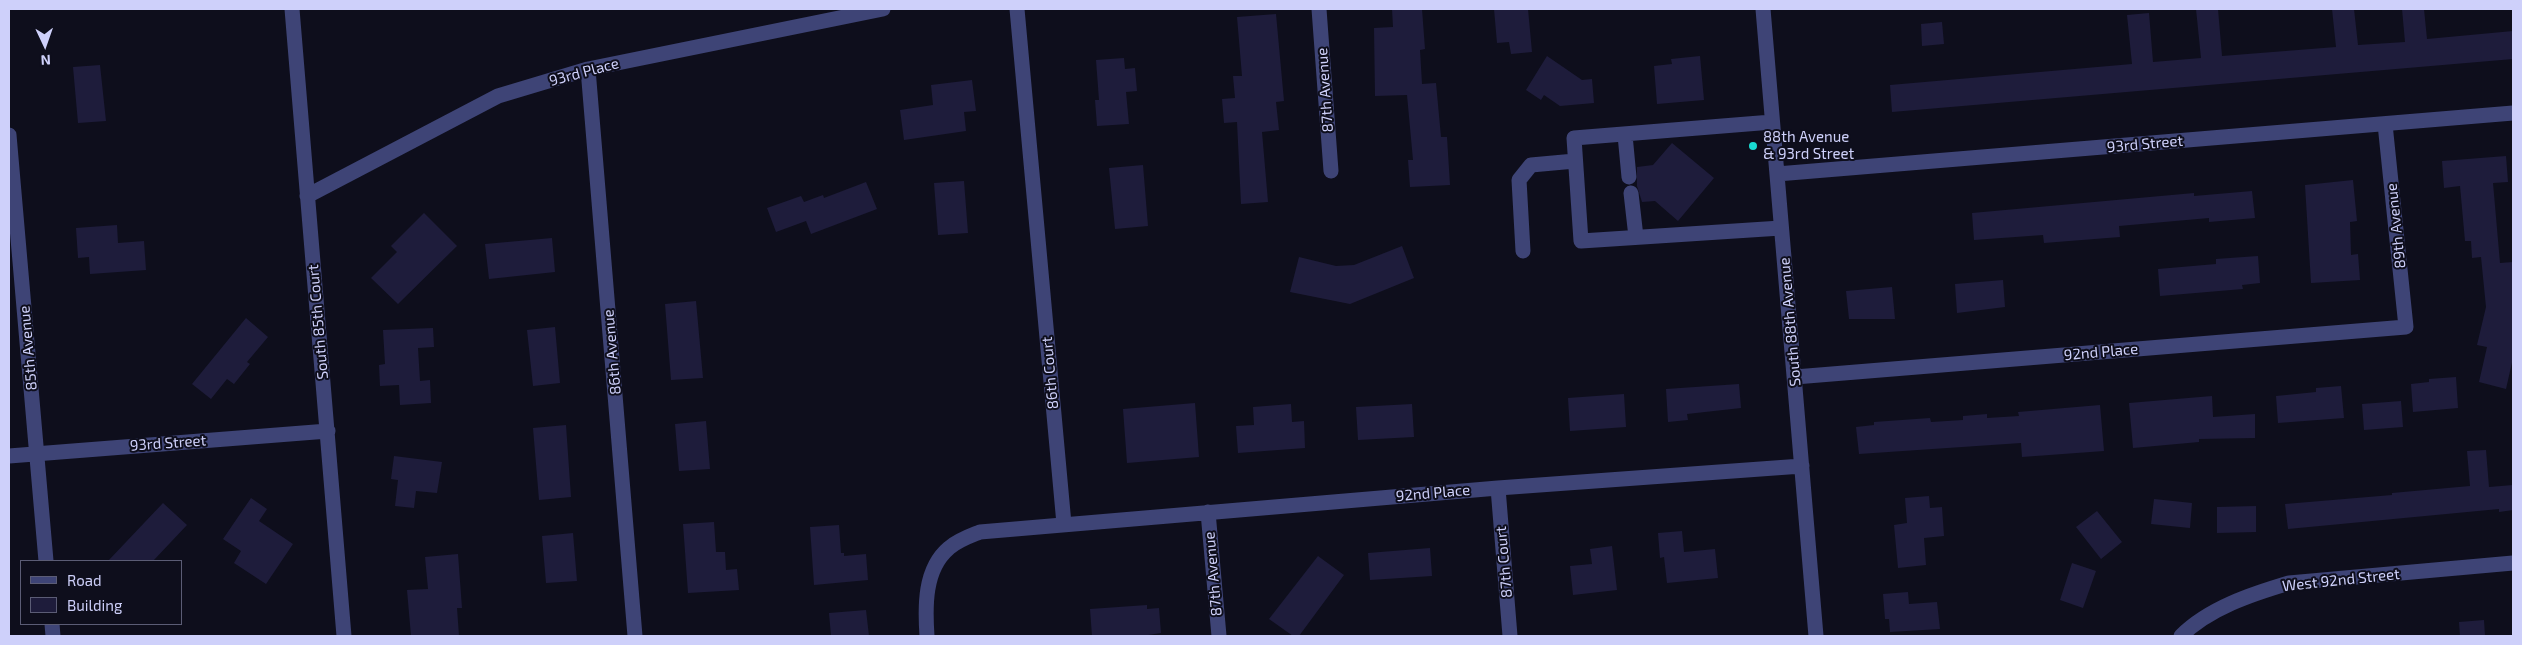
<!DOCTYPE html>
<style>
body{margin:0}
#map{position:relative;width:2522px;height:645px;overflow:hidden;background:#0e0e1c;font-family:"Exo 2",sans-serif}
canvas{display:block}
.frame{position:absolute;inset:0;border:10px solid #ced0fa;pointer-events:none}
.legend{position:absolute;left:20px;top:560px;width:162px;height:65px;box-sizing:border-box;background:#0e0e1c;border:1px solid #5b5c75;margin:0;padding:6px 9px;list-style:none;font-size:15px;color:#ced0fa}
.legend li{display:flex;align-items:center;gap:10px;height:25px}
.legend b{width:25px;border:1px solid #5b5c75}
.north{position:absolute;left:20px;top:20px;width:50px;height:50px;-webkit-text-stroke:4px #0e0e1c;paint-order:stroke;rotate:177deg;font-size:14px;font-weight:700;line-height:20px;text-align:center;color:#ced0fa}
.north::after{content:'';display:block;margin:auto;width:18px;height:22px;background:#ced0fa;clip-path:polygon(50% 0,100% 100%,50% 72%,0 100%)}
</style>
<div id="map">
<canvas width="2522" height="645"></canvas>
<div class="frame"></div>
<ul class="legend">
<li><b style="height:6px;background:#3e4476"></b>Road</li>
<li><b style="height:14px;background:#1e1c3b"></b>Building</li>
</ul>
<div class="north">N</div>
</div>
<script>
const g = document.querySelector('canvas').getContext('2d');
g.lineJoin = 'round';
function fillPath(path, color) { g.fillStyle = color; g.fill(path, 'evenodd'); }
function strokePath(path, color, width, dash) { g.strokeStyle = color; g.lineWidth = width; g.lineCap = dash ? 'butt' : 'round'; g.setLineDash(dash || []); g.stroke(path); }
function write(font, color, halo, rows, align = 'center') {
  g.font = font + ' "Exo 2",sans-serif'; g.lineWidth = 4; g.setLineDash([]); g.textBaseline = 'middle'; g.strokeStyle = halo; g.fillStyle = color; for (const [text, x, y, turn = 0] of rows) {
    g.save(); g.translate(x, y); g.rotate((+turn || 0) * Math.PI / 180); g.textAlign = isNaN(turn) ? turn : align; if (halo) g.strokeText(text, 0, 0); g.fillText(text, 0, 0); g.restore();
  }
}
fillPath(new Path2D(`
 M1392 9H1422L1425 49 1420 50 1422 84 1436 83 1441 137H1447L1450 185 1410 187 1408 160H1413L1407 95 1375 96 1374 28 1393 27Z
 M1494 9H1528L1532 52 1511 54 1509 42 1497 43Z
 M2196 9H2218L2222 56 2336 47 2332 9H2354L2358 45 2405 42 2402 9H2424L2427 39 2513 31V59L1892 112 1890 85 2132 64 2127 15 2149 13 2153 62 2201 58Z
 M1276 14 1284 101 1276 102 1279 130 1262 132 1268 202 1241 204 1237 122 1224 123 1222 99 1235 98 1233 76H1242L1237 17Z
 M1942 22 1944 44 1922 46 1921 24Z
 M1547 56 1582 80 1592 79 1594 103 1560 106 1544 95 1541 100 1526 90Z
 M1700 56 1704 100 1657 104 1654 66 1672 64 1671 59Z
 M1124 58 1125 69 1135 68 1137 91 1126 92 1129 124 1097 126 1095 100H1099L1096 60Z
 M100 65 106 121 78 123 73 67Z
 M972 80 976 111 964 112 966 131 904 140 900 110 933 105 931 85Z
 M1672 143 1714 178 1678 221 1655 201 1642 202 1637 186V167L1653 165Z
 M2506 156 2508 182 2493 183 2500 263 2513 262V358L2506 389 2479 382 2487 347 2477 345 2486 307 2481 257 2472 258 2471 241H2465L2460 186 2444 188 2442 161Z
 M1143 165 1148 226 1115 229 1109 168Z
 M2353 180 2357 221 2350 222 2351 255 2358 254 2360 280 2311 283 2305 185Z
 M964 181 968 233 938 235 934 183Z
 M866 182 877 209 811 234 806 221 776 232 767 208 801 196 804 202 823 195 824 198Z
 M2252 191 2255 218 2209 222V218L2119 226 2120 237 2044 243 2043 235 1974 240 1972 213 2194 193V196Z
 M424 213 457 246 398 304 371 278 397 252 391 246Z
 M117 225 118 243 144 241 146 270 90 274 89 257 78 258 76 228Z
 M552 238 555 272 489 279 485 244Z
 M1402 246 1414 278 1350 304 1290 292 1299 257 1336 266 1354 265Z
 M2258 256 2260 283 2242 285 2243 289 2160 296 2158 269 2216 264V259Z
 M2003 280 2005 307 1957 313 1955 284Z
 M1892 287 1895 319H1849L1846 291Z
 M696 301 703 378 671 380 665 304Z
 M246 318 268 337 247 362 250 364 234 384 227 379 211 399 192 384Z
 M555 327 560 383 533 386 527 330Z
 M433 328 434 347 418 348 420 381 430 380 431 403 400 405 399 385 380 386 379 365 385 364 383 330Z
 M2456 377 2458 408 2413 412 2411 384 2429 382V379Z
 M1739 384 1741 408 1687 414 1688 420 1668 422 1666 389Z
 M2341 386 2344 418 2278 423 2276 396 2316 392V388Z
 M1624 394 1626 427 1570 431 1568 398Z
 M2212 396 2213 417 2255 414V438L2199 439V442L2133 448 2129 403Z
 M2401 401 2403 427 2364 430 2362 404Z
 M1195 403 1199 457 1127 463 1123 409Z
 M1291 404 1292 422 1304 421 1305 448 1238 453 1236 426 1254 425 1253 407Z
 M1412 404 1414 437 1358 440 1356 407Z
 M2100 405 2104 451 2022 457 2021 443 1859 454 1856 427 1874 425V422L1930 418 1931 422 1963 420V416L1987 414V418L2019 416 2018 412Z
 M706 421 710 469 679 471 675 424Z
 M566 425 571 497 539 500 533 428Z
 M2486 450 2489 487 2513 485V510L2499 512V509L2288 529 2285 504 2392 495V493L2470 486 2467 451Z
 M394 456 442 462 437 493 416 491 414 508 395 506 398 480 391 479Z
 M1929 496 1930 508 1942 507 1944 536 1924 538 1926 565 1898 568 1894 525 1907 523 1905 498Z
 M251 498 267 509 259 521 293 544 266 584 234 563 241 551 223 539Z
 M2154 499 2192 503 2190 528 2151 524Z
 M163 503 187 525 153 561H108Z
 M2256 506V532L2217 533V507Z
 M2097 511 2122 542 2101 559 2076 527Z
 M714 522 716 552H725L726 570 737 569 739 590 688 593 683 524Z
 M839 525 841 553H844V556L866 554 868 580 814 585 810 527Z
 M1682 531 1684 552 1715 549 1718 578 1667 583 1664 557 1660 558 1658 533Z
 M573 533 577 581 546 583 542 536Z
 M1612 546 1617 590 1573 595 1570 566 1592 564 1590 549Z
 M1430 548 1432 576 1370 580 1368 553Z
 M458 554 462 608H457L459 636H411L407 590 428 589 425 557Z
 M1318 556 1344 575 1299 636H1293L1269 619Z
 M2072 563 2096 571 2083 608 2060 600Z
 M1908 592 1909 604 1937 602 1940 629 1890 632 1889 619H1885L1883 594Z
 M1147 605V609L1159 608 1161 633 1142 636H1092L1090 609Z
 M866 610 869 636H831L829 613Z
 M2484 620 2485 636H2460L2459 622Z`), '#1e1c3b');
strokePath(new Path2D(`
 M292 9 344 636
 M1017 9 1064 524
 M1319 9 1331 171
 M1763 9 1816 636
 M588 69 635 636
 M1772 122 1574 138 1581 241 1781 228
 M9 135 46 561
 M1625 135 1629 177
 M1777 174 2513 113
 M1631 193 1636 237
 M307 196 498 96 588 69 883 9
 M1523 251 1519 180 1531 165 1575 161
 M1795 377 2406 327 2385 124
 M9 456 328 431
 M1498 488 1510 636
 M1208 512 1219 636
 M52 624 53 636
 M927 636C925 607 924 569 949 548 958 540 970 536 980 532L1498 488 1802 466
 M2181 636C2209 608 2252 594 2289 583L2513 563`), '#3e4476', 15);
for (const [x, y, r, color] of [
 [1753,146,5,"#19dbd2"]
]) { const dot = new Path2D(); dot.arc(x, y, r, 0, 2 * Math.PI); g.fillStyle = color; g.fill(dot); strokePath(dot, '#0e0e1c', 2); }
write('15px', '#ced0fa', '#0e0e1c', [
 ["93rd Place",584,72,-15],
 ["87th Avenue",1325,90,-94],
 ["93rd Street",2145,144,-5],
 ["89th Avenue",2396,226,-96],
 ["South 85th Court",318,322,-95],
 ["South 88th Avenue",1790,322,-95],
 ["85th Avenue",28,348,-95],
 ["86th Avenue",612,352,-95],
 ["92nd Place",2101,352,-5],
 ["86th Court",1050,373,-95],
 ["93rd Street",168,443,-4],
 ["92nd Place",1433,493,-5],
 ["87th Court",1504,562,-95],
 ["87th Avenue",1213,574,-95],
 ["West 92nd Street",2341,580,-6]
]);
write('15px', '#ced0fa', '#0e0e1c', [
 ["88th Avenue",1763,137],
 ["& 93rd Street",1763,154]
], 'left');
</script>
